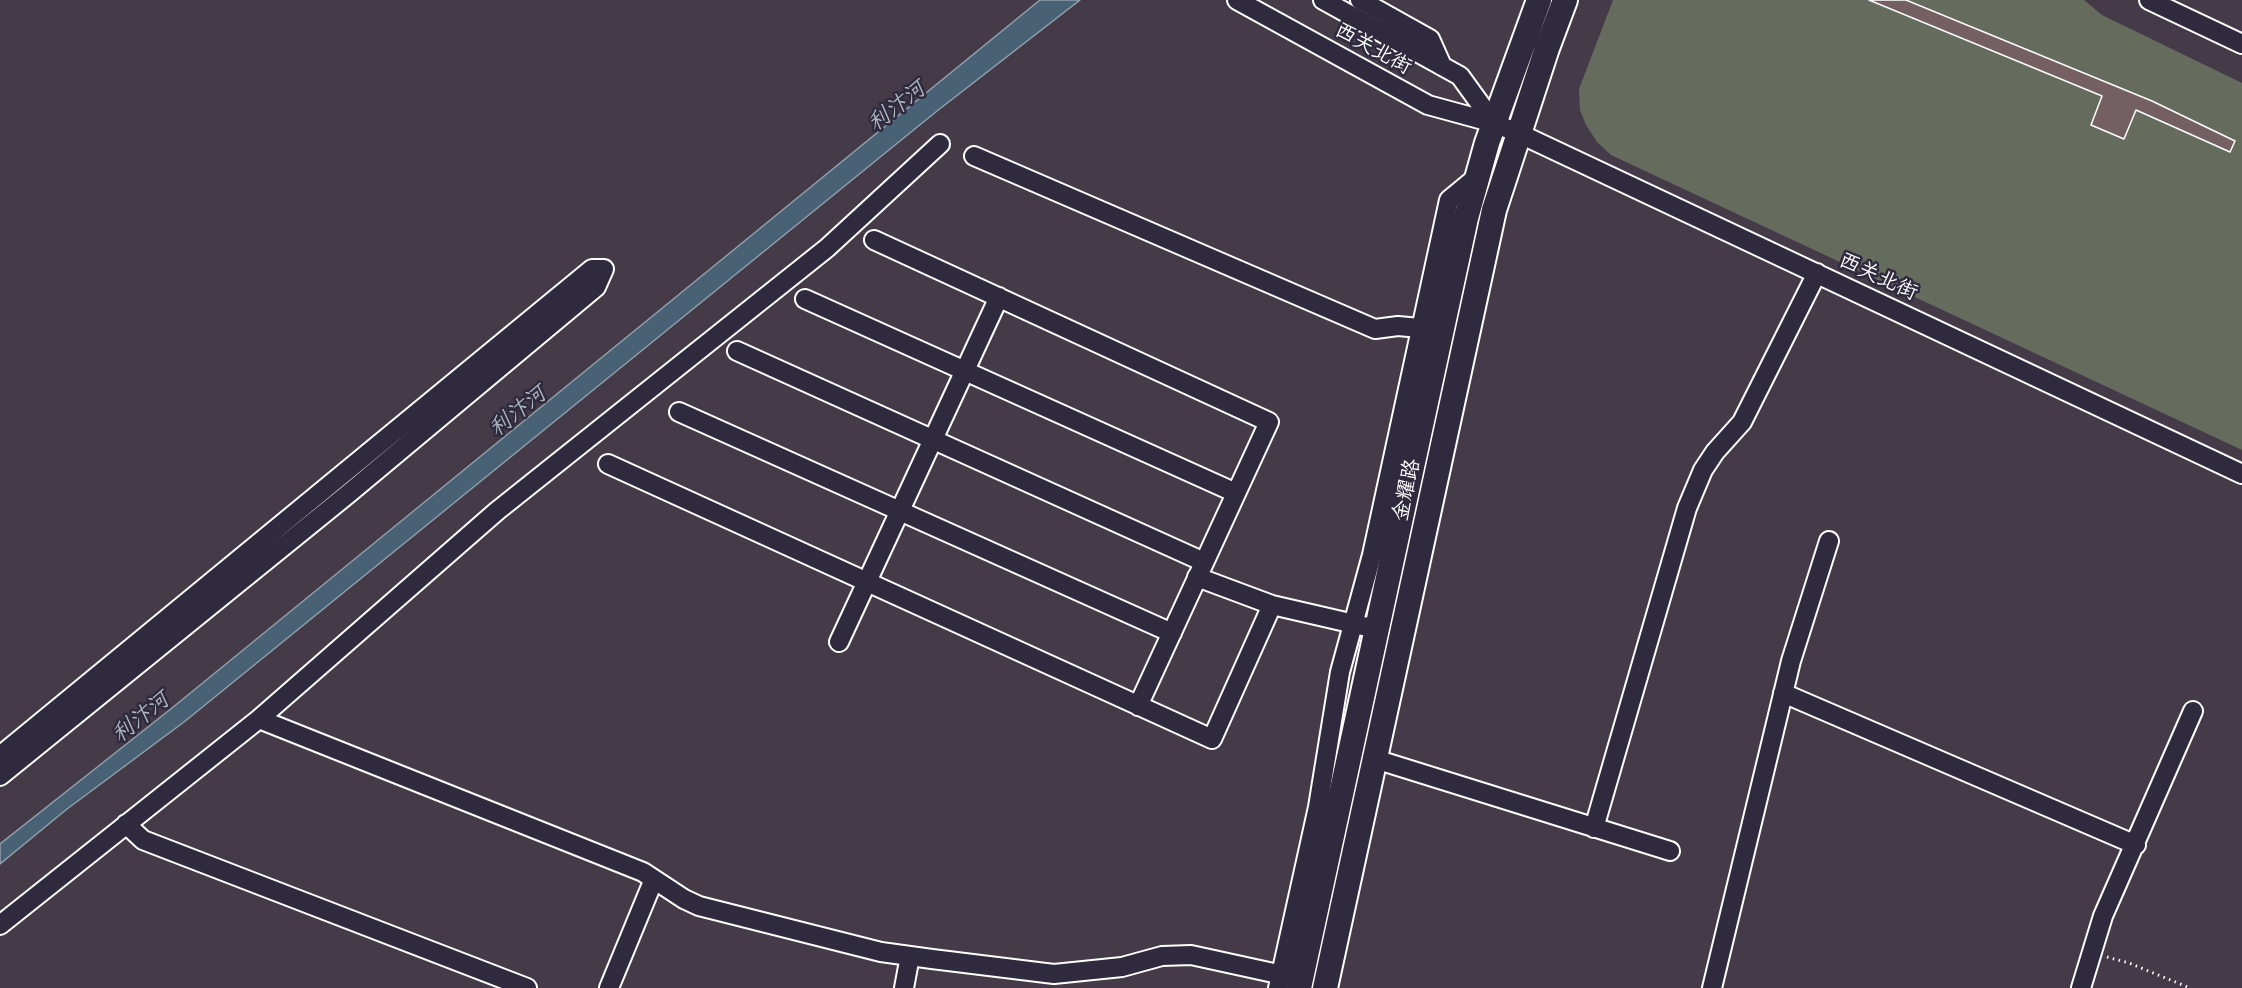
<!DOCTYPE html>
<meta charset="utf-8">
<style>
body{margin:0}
canvas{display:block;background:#443a48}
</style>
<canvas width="2242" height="988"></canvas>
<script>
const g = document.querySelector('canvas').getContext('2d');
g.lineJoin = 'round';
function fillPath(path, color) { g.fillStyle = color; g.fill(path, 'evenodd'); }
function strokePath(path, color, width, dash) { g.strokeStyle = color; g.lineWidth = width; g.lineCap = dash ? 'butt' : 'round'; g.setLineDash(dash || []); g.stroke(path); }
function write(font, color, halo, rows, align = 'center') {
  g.font = font + ' "Patrick Hand","LXGW WenKai TC",sans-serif'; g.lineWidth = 5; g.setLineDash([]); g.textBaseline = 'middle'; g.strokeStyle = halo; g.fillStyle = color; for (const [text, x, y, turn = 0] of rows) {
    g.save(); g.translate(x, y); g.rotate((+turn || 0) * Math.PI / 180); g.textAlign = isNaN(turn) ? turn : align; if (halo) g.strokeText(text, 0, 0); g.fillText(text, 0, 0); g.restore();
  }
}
fillPath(new Path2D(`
 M1613 0H2084L2102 15 2242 83V450L1611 155 1597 142 1586 125 1580 110 1579 89Z`), '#656b5d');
const water = new Path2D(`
 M1040 0H1080L937 111 184 722 67 809 0 864V844L172 708Z`);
fillPath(water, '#496174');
strokePath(water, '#92a0ac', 1.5);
const building = new Path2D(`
 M1869 0H1906L2152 101 2235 141 2230 152 2136 110 2124 139 2091 125 2102 96Z`);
fillPath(building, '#745f62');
strokePath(building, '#fff', 1.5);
const minor = new Path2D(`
 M1237 0 1428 105 1494 123 1518 133 2242 474
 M1323 0 1460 76 1494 123
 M1360 0 1430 39 1442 66
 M2149 0 2242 44
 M974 156 1375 329 1398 326 1420 328
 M874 240 1269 422 1138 706
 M805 299 1236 493
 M737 351 1204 562
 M679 412 1172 633
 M608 464 1212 739 1272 605 1376 629
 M1197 577 1272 605
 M839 642 999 297
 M1783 693 2136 845
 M259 719 643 872 684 899 699 906 881 952 932 959 1054 974 1122 967 1162 956 1191 955 1301 979
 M0 756 592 269H604L596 287 348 494 0 776
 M1375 759 1670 851
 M126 824 143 840 527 988
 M1594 828 1687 508 1703 470 1715 452 1742 422 1817 273
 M0 925 259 719 497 511 827 248 940 144
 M609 988 654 879
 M904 988 910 956
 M1278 988 1318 807 1340 672 1372 555 1449 200 1478 176
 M1712 988 1791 661 1829 541
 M2081 988 2103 916 2193 711`);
const major = new Path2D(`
 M1299 988 1466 218 1487 143 1539 0
 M1325 988 1494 210 1547 48 1565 0`);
strokePath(minor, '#fff', 22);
strokePath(major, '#fff', 28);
strokePath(new Path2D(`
 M2107 957 2129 963 2190 988`), '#fff', 3, [1.5, 4.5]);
strokePath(minor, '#2f2a3d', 18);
strokePath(major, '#2f2a3d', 24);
write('21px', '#fff', '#2f2a3d', [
 ["西关北街",1373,49,29],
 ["西关北街",1878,277,25],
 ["金耀路",1407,490,-78]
]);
write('italic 22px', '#adb8c0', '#2f2a3d', [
 ["利汴河",897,107,-38],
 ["利汴河",518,412,-39],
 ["利汴河",141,718,-39]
]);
</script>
